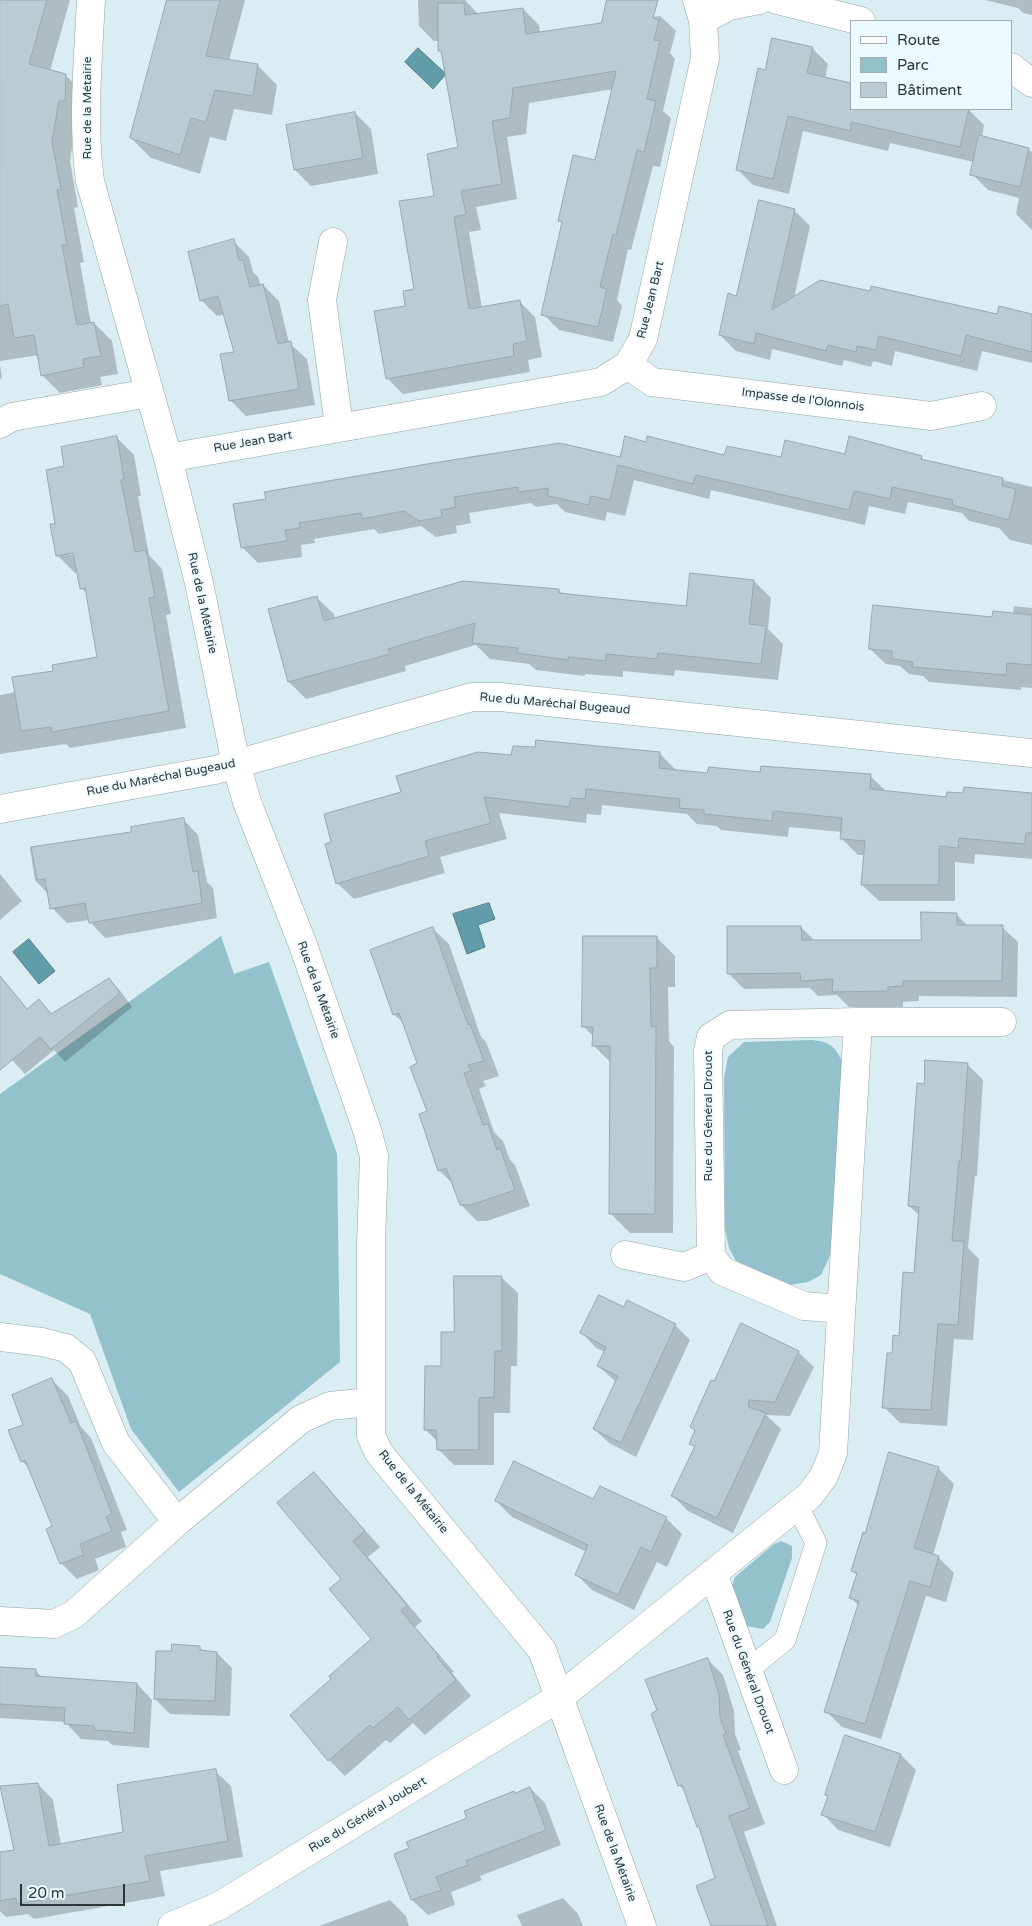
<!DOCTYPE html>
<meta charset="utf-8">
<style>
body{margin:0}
#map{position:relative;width:1032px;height:1926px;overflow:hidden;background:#daedf2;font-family:"Varela Round",sans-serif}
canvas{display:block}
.legend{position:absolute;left:850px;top:20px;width:162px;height:90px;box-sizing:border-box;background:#ebfafe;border:1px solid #a0acaf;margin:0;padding:6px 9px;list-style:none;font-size:15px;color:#2f3638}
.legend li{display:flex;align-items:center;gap:10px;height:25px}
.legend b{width:25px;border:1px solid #a0acaf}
.scale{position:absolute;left:20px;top:1884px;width:105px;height:22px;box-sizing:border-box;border:2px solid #2f3638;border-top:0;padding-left:6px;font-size:15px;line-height:18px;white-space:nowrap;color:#2f3638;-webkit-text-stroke:4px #ebfafe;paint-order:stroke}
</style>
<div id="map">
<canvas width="1032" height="1926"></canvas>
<ul class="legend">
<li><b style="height:6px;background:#fff"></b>Route</li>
<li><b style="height:14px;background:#93c2cd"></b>Parc</li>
<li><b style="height:14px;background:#baccd1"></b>Bâtiment</li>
</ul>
<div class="scale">20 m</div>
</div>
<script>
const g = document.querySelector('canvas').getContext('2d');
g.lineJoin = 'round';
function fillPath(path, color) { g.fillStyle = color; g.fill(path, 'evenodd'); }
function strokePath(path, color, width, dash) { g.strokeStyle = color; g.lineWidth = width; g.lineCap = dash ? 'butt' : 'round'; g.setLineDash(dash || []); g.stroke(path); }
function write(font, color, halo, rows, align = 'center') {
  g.font = font + ' "Varela Round",sans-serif'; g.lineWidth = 4; g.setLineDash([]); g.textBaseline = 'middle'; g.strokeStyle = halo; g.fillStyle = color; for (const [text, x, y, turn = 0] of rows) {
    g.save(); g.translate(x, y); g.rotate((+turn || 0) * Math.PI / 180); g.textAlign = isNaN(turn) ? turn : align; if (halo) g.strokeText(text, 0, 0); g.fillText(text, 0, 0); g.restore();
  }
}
fillPath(new Path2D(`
 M221 936 234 974 269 962 337 1154 340 1362 179 1492 131 1429 90 1314 0 1274V1094Z
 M812 1040C832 1042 835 1047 844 1065L832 1251 821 1275 808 1282 789 1285 736 1261 729 1248 725 1229 724 1078 728 1057 744 1042Z
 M781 1541 792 1546V1558L770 1622 763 1629 746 1626 732 1586 735 1577 774 1544Z`), '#93c2cd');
const water = new Path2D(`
 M418 48 446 74 433 89 405 62Z
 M489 903 495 919 478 925 485 947 467 954 453 914Z
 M29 939 55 971 39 984 13 952Z`);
fillPath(water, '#619ca9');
strokePath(water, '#527d87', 1);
fillPath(new Path2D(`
 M0 0H70L50 71 65 75 84 93 76 118 70 161 78 207 74 208 84 262 80 263 91 324 94 323 112 341 118 374 100 377 102 385 60 393 42 375 39 355 0 361Z
 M169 0H245L229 61 257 65 277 85 272 115 234 109 226 141 210 137 200 174 151 158 131 138Z
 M418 0H465L479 15 523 9 539 25 540 33 660 16 676 31 670 53 675 59 663 111 671 118 660 167 653 166 631 250 628 249 617 300 622 306 613 342 559 330 543 314 563 223 560 220 596 162 613 89 529 103 526 134 507 137 517 199 476 207 481 230 469 232 482 308 519 301 535 317 542 357 528 360 530 372 403 394 387 378 407 307 415 290 436 197 460 148 442 53 440 51V41H434L419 26Z
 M985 0H1032V15L1023 13 1018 8Z
 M812 48 828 64 825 79 851 109H968L984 125 982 137 1029 149 1032 152V230L1016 214 1019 198 988 190 972 174 974 162 890 143 888 151 803 131 789 194 753 185 737 169 766 71Z
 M355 113 371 129 378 174 311 186 295 170Z
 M794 210 810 226 794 298 998 316 1032 315V363L982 351 977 371 895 351 892 366 873 361 871 367 844 360 842 366 772 349 770 360 736 351 720 335 737 297Z
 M233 241 249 257 253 272 258 277 261 286 263 285 279 301 289 343 307 359 315 405 246 416 230 400 236 353 225 314 217 316 201 300Z
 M0 365 2 378 0 379Z
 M117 438 134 455 141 496H138L149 555 162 569 171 614 166 615 186 728 70 748 66 744 0 754V695L16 692 54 672 98 658 88 594 81 588 78 572 75 573 58 556 56 525 65 467ZM69 552 79 553 69 555Z
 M647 443 725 456 782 459 846 456 921 457 925 461 1032 487V545L1010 540 999 528 969 521 962 513 908 502 905 514 869 506 865 525 711 490 709 499 634 480 625 516 607 512 605 521 565 512 557 504 536 507 531 503 469 513 471 523 456 526 457 533 436 537 421 526 379 534 374 529 314 539 315 543 301 545 302 557 258 563 242 547 235 505 621 458Z
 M754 581 771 598 768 629 783 644 778 680 675 670 674 676 623 671V677L585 674V676L536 670 529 664 490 659 476 645 405 666 406 671 306 699 289 682 270 610 316 597 334 614 335 619 559 591 563 594 688 607Z
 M1014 606 1032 608V688L1021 687V690L929 682 923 676 909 674 900 666 886 664 870 649 1013 614Z
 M660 754 676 770 708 774 870 776 887 792 948 798 1032 794V859L975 854 974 864 955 862V901H879L862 885 865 855H858L841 838 842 832 789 827 788 837 721 830 717 826 697 824 687 814 602 805 601 815 587 814 586 823 499 813 507 839 440 857 445 873 354 899 337 883 332 843 403 793 512 756Z
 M183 819 198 835 207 882 213 888 217 918 105 938 90 922V920L67 923 52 908 49 895 35 880 30 848 133 833Z
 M0 874 22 901 0 920Z
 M956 914 969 927H1002L1018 942 1017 997 919 996V1001L903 1002V1007H849L837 995 818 996 810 988 744 989 728 973 801 927 815 941H922Z
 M433 929 449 944 481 1037 486 1042 499 1076 483 1081 486 1086 479 1089 494 1132 503 1141 510 1160 515 1165 530 1206 487 1221H477L461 1205 453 1184 439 1170 418 1064 404 1024 395 1015 371 951Z
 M656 937 675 956V987H668L669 1041 674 1047 673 1233H630L611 1214V1063L594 1046V1037L584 1027Z
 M109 979 122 993 132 1007 65 1062 54 1050 25 1074 0 1047V985L3 982 28 1010 39 1001 53 1015Z
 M967 1064 983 1080 977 1176H975L968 1248 979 1259 973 1340 954 1339 947 1426 900 1423 884 1407 893 1354 900 1337 915 1274 920 1216 909 1206 925 1085Z
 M501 1277 518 1293 517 1366H511L510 1413H494V1465H454L438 1449V1442L425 1429 442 1367 456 1333Z
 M627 1302 675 1325 690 1340 636 1457 609 1443 594 1429 616 1382 598 1366 605 1352 596 1348 582 1333 625 1308Z
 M798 1352 814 1367 790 1416 766 1415 781 1429 733 1533 688 1511 673 1496 695 1448 690 1443 696 1431 692 1427 714 1383Z
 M52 1380 68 1396 81 1427 91 1438 127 1530 121 1532 126 1547 95 1559 99 1570 77 1579 61 1563 53 1527 31 1470 22 1461 24 1425Z
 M938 1468 954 1484 933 1555 938 1557 954 1573 946 1602 926 1596 881 1739 842 1727 826 1711 859 1606 851 1598 857 1575 852 1571Z
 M314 1473 380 1547 368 1557 422 1621 415 1627 454 1672 452 1673 471 1696 425 1735 413 1723 390 1743 386 1740 345 1776 329 1760 292 1715 333 1679 373 1639 343 1579Z
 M496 1501H594L666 1518 682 1534 667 1567 657 1562 634 1610 592 1590 576 1574 587 1552 512 1517Z
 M199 1647 204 1652 217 1653 232 1668 230 1716 170 1714 155 1699 172 1652Z
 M707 1659 723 1675 734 1711 735 1734 741 1750 738 1751 765 1824 744 1832 777 1926H714L716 1879 702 1830 698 1827 685 1791 679 1785 658 1711Z
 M0 1668 36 1671 43 1678 137 1684 152 1700 149 1748 112 1745 108 1741 81 1739 65 1722 0 1718Z
 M846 1736 901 1755 916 1770 890 1847 838 1830 823 1814 829 1797 826 1795Z
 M215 1771 231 1786 243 1857 160 1871 165 1896 34 1919 28 1914 6 1917 0 1911V1853L15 1851 38 1784 53 1800 61 1845 124 1833Z
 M530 1788 545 1803 561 1845 480 1876 482 1880 451 1892 455 1905 428 1915 412 1900 395 1855 515 1794Z
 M563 1898 578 1914 583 1926H522L517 1915Z
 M390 1900 406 1916 409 1926H319Z`), '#0003');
const building = new Path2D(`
 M0 0H47L29 64 66 74 65 101H59L52 142 61 189 57 190 67 245H62L77 325 94 322 101 356 83 359 84 367 41 376 34 335 14 338 8 304 0 306Z
 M167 0H220L206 56 258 64 253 96 215 90 206 122 191 118 180 155 130 138Z
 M607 0H658L653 18 659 20 654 40 660 41 647 99 656 101 644 152 637 150 616 235 613 234 600 287 607 289 598 327 541 315 562 222 558 221 573 155 595 160 616 71 513 88 510 118 492 121 502 184 461 191 466 214 454 217 469 309 520 300 527 341 513 344 514 356 386 379 374 311 405 306 403 291 414 289 399 201 434 196 427 154 458 147 441 51H438V3H464L465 15 523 8 526 34 601 23Z
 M772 38 813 47 807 73 851 83V109H969L960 147 851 122V131L788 116 773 179 736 170 758 68 765 70Z
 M355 112 363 158 294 170 286 125Z
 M979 135 1029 148 1020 187 970 175Z
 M759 200 795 209 772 310 820 280 870 291 871 286 997 314 999 306 1032 314V352L966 335 961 356 879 336 876 350 857 346 856 352 828 345 826 351 756 333 754 344 719 335 728 293 736 296Z
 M234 239 239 260H243L250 287 263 284 278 344 291 341 299 389 229 401 220 354 234 352 218 296 200 301 188 252Z
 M117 436 124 479 121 480 135 552 146 550 155 597 149 598 169 711 52 732 51 727 21 731 12 677 53 671 52 665 97 657 85 588 80 589 73 553 56 556 50 524H55L46 470 64 466 61 447Z
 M625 436 646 442 647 436 724 455 727 446 781 457 785 440 845 454 849 436 922 456 921 459 1003 478 1002 486 1016 489 1009 520 952 505 953 500 892 487 890 499 854 491 849 510 696 475 693 484 618 465 610 500 591 496 589 505 548 496V488L518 492V487L454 497 456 507 441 510 442 517 419 521 404 511 362 519 361 513 299 523 300 528 285 530 287 541 241 548 233 504 266 499 264 492 433 463 560 443 620 457Z
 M690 573 754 580 749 624 766 626 761 664 658 653 657 659 606 654V661L568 657 569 660 517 653 518 648 472 643 475 623 388 649 390 654 288 682 268 609 317 596 324 621 463 581 559 589V593L577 595 686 606Z
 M873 605 992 617 993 611 1032 615V665L1007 663 1006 675 912 667 913 662 892 659V651L869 649Z
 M536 740 660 752 659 768 707 773 709 767 760 772 761 766 871 774 870 789 946 797 947 792 963 793 964 787 1032 793V833H1026L1025 844 959 838 958 848 939 846V885H861L865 841 840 839 842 818 773 811 772 821 704 814V810L679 808 680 799 586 789 585 799 571 798 569 807 484 797 491 823 425 841 429 856 336 884 325 844 331 842 324 814 401 792 396 776 478 752 511 755 513 746 535 747Z
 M184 818 193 872 198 871 202 903 89 923 85 903 50 909 45 879 37 880 31 847 131 832V827Z
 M921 912 957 913V925H1003L1002 981H903V986L888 987V991L832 992 833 979 801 981 800 973 727 974V926H801L802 940H921Z
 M433 927 468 1025 470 1024 484 1061 468 1065 471 1071 464 1073 483 1125 488 1124 497 1150 500 1148 515 1190 471 1205H460L446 1168 438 1171 419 1114 427 1111 410 1067 417 1063 399 1013 393 1015 370 950Z
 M583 936H657V968H650L651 1027 656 1026 655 1214H609L610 1046H592L593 1027H582Z
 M0 976 27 1009 39 999 51 1014 109 978 120 993 51 1049 40 1037 0 1070Z
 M925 1060 968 1063 961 1161H959L952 1241H964L958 1325 938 1324 931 1410 882 1408 887 1353H892L893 1335 899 1336 903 1272 914 1273 919 1207 908 1206 917 1083 924 1084Z
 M454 1276H502V1351H495L494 1397 479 1398V1450H437L436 1430H424L425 1366H441V1332H454Z
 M599 1295 624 1307 627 1300 676 1324 621 1443 593 1429 618 1376 597 1366 606 1347 580 1333Z
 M741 1323 799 1351 775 1402 749 1400 748 1407 766 1413 717 1518 671 1496 695 1446 689 1444 695 1430 690 1427 711 1380 714 1381Z
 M52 1378 71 1423 76 1421 112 1514 106 1517 112 1531 80 1544 84 1555 60 1564 46 1529 52 1526 25 1460 21 1462 8 1430 23 1425 12 1395Z
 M889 1452 939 1467 914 1548 939 1556 930 1587 910 1581 865 1724 824 1712 859 1601 849 1598 857 1573 851 1571 863 1532 865 1533Z
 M514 1461 593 1499 600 1486 667 1517 651 1552 641 1547 618 1595 575 1575 588 1545 495 1501Z
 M314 1472 365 1531 353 1541 407 1605 401 1611 439 1656 437 1657 456 1680 409 1720 398 1707 373 1728 370 1725 328 1761 290 1715 331 1679 329 1676 371 1639 329 1589 341 1579 277 1503Z
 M172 1644 200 1646V1650L217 1652 215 1701 154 1699 156 1651H171Z
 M708 1658 719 1694 720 1717 726 1734 723 1735 750 1808 729 1816 768 1926H711L696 1886 715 1878 699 1827H697L682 1785 678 1786 651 1714 657 1710 645 1680Z
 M0 1667 36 1669V1676L137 1683 134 1733 95 1730 94 1726 64 1724 65 1708 0 1704Z
 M845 1735 901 1754 875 1832 821 1815 828 1796 825 1795Z
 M216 1769 228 1841 145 1856 150 1881 17 1904 16 1898 0 1901V1852L14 1850 0 1786 38 1783 49 1846 123 1832 117 1785Z
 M530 1787 546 1830 466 1861 468 1865 436 1877 441 1890 411 1900 394 1854 409 1848 406 1842 467 1818 464 1811 514 1791 515 1793Z`);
fillPath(building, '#baccd1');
strokePath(building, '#97a9ae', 1);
const lane = new Path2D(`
 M748 1670 785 1640 816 1543 797 1505`);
const street = new Path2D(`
 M91 0C88 60 82 122 90 181L168 458 199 583 236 764 247 802 303 945 367 1130 374 1156 371 1243V1436L379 1453 542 1650 642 1926
 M777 0 861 21
 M703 20 729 6 759 0
 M1011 67 1032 83
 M333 242 322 300 339 426
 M628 365 652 382 931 416 982 406
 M0 424 12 417 149 393
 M168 458 601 382 628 365 643 339 705 58 703 20 697 0
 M0 809 215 770 472 697H500L1032 753
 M625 1255 684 1267 711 1256
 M841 1309 804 1306 722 1271 711 1256 708 1051 711 1037 730 1025 858 1022H1002
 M0 1337 42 1342 66 1348 82 1361 116 1443 177 1522
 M713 1573 784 1770
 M0 1621 54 1624 73 1615 177 1522 301 1419 330 1406 370 1402
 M172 1926 219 1906 560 1697 810 1495 824 1476 833 1453 858 1022`);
strokePath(lane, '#92a4a8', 22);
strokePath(street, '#92a4a8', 29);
strokePath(lane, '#fff', 21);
strokePath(street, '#fff', 28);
write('12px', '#2f3638', '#ebfafe', [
 ["Rue de la Métairie",88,108,-90],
 ["Rue Jean Bart",651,300,-76],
 ["Impasse de l'Olonnois",803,400,7],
 ["Rue Jean Bart",253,442,-10],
 ["Rue de la Métairie",202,603,78],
 ["Rue du Maréchal Bugeaud",555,704,5],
 ["Rue du Maréchal Bugeaud",161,778,-11],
 ["Rue de la Métairie",318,990,70],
 ["Rue du Général Drouot",709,1116,-90],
 ["Rue de la Métairie",413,1492,51],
 ["Rue du Général Drouot",748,1672,70],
 ["Rue du Général Joubert",368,1815,-31],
 ["Rue de la Métairie",615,1853,70]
]);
</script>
